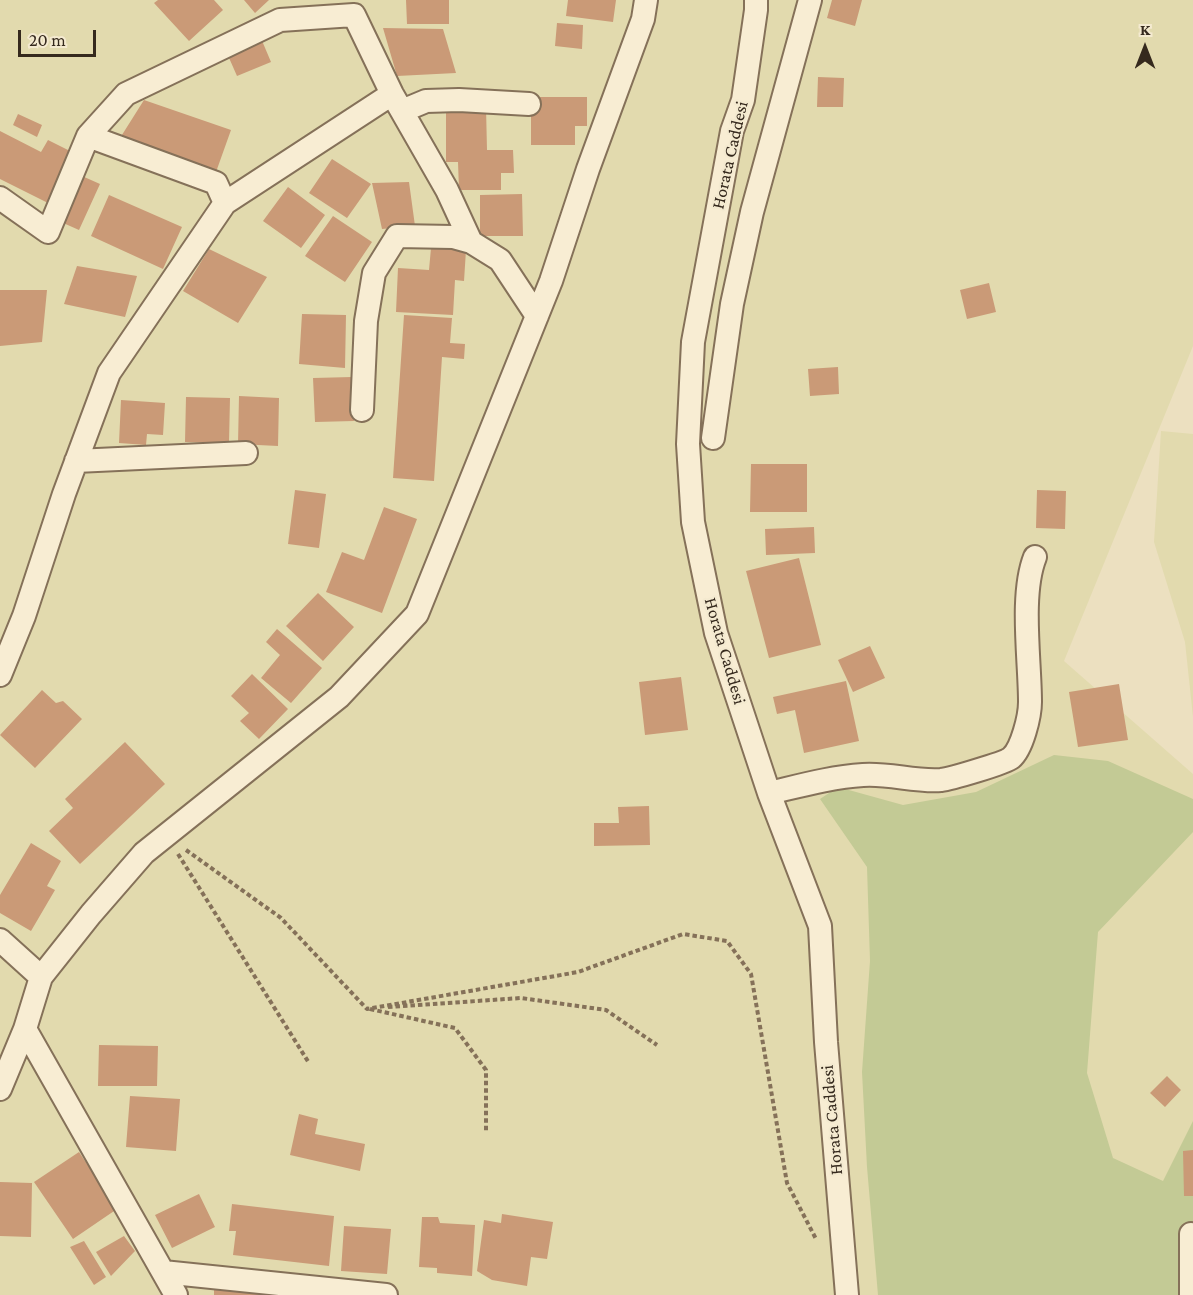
<!DOCTYPE html>
<style>
body{margin:0}
#map{position:relative;width:1193px;height:1295px;overflow:hidden;background:#ece0c0;font-family:"Crimson Pro",serif}
canvas{display:block}
.north{position:absolute;left:1115px;top:18px;width:60px;height:60px;-webkit-text-stroke:4px #f4ead0;paint-order:stroke;rotate:0deg;font-size:16px;font-weight:700;line-height:24px;text-align:center;color:#35291d}
.north::after{content:'';display:block;margin:auto;width:21px;height:27px;background:#35291d;clip-path:polygon(50% 0,100% 100%,50% 72%,0 100%)}
.scale{position:absolute;left:18px;top:30px;width:78px;height:27px;box-sizing:border-box;border:3px solid #35291d;border-top:0;padding-left:8px;font-size:18px;line-height:21px;white-space:nowrap;color:#35291d;-webkit-text-stroke:4px #f4ead0;paint-order:stroke}
</style>
<div id="map">
<canvas width="1193" height="1295"></canvas>
<div class="north">K</div>
<div class="scale">20 m</div>
</div>
<script>
const g = document.querySelector('canvas').getContext('2d');
g.lineJoin = 'round';
function fillPath(path, color) { g.fillStyle = color; g.fill(path, 'evenodd'); }
function strokePath(path, color, width, dash) { g.strokeStyle = color; g.lineWidth = width; g.lineCap = dash ? 'butt' : 'round'; g.setLineDash(dash || []); g.stroke(path); }
function write(font, color, halo, rows, align = 'center') {
  g.font = font + ' "Crimson Pro",serif'; g.lineWidth = 4.5; g.setLineDash([]); g.textBaseline = 'middle'; g.strokeStyle = halo; g.fillStyle = color; for (const [text, x, y, turn = 0] of rows) {
    g.save(); g.translate(x, y); g.rotate((+turn || 0) * Math.PI / 180); g.textAlign = isNaN(turn) ? turn : align; if (halo) g.strokeText(text, 0, 0); g.fillText(text, 0, 0); g.restore();
  }
}
fillPath(new Path2D(`
 M0 0H1193V346L1064 661 1193 774V1295H0Z
 M1161 431 1193 434V717L1185 642 1154 542Z`), '#e2daae');
fillPath(new Path2D(`
 M1054 755 1108 761 1193 799V832L1098 932 1087 1073 1113 1158 1163 1181 1193 1121V1295H878L867 1167 862 1072 870 961 867 867 820 799 838 787 903 805 976 792Z`), '#c3ca95');
fillPath(new Path2D(`
 M158 0H214L223 10 189 41 154 3Z
 M244 0H269L255 13Z
 M406 0H449V24H407Z
 M568 0H616L613 22 566 16Z
 M832 0H862L855 26 827 18Z
 M557 23 583 25 582 49 555 46Z
 M383 28 443 29 456 73 397 76Z
 M260 36 271 62 237 76 226 51Z
 M818 77 844 78 843 107H817Z
 M531 97H587V126H575V145H531Z
 M144 100 231 130 216 172 115 146Z
 M446 107H486L487 150H513L514 173H501V190H459L458 162H446Z
 M18 114 42 125 37 137 13 125Z
 M0 131 41 152 48 140 76 154 50 204 0 179Z
 M332 159 371 184 347 218 309 193Z
 M82 176 100 184 79 230 61 222Z
 M409 182 415 226 382 229 372 183Z
 M288 187 325 215 301 248 263 221Z
 M522 194 523 236H480V195Z
 M109 195 182 227 163 269 91 236Z
 M333 216 372 242 345 282 305 256Z
 M431 248 466 250 464 281 455 280 453 315 396 312 398 268 429 270Z
 M209 249 267 277 238 323 183 291Z
 M77 266 137 276 125 317 64 304Z
 M989 283 996 312 967 319 960 290Z
 M0 290H47L42 342 0 346Z
 M302 314 346 315 345 368 299 364Z
 M404 315 452 318 450 343 465 344 464 359 442 357 434 481 393 478Z
 M838 367 839 394 810 396 808 369Z
 M352 377 354 421 315 422 313 378Z
 M239 396 279 398 278 446 238 444Z
 M186 397 230 398 229 443 185 442Z
 M121 400 165 403 163 435 147 434 146 445 119 443Z
 M751 464H807V512H750Z
 M295 490 326 494 319 548 288 544Z
 M1037 490 1066 491 1065 529 1036 528Z
 M384 507 417 519 382 613 326 592 342 552 364 560Z
 M814 527 815 553 766 555 765 529Z
 M799 558 821 645 769 658 746 571Z
 M318 593 354 627 323 661 286 626Z
 M277 629 322 668 291 703 261 678 280 655 266 642Z
 M870 646 885 678 853 692 838 660Z
 M252 674 288 709 259 739 240 721 249 713 231 696Z
 M681 677 688 730 645 735 639 682Z
 M846 681 859 741 804 753 795 710 777 714 773 697Z
 M1119 684 1128 740 1078 747 1069 692Z
 M42 690 56 703 63 701 82 719 35 768 0 735Z
 M125 742 165 784 80 864 49 831 73 808 65 799Z
 M649 806 650 845 594 846V823H619L618 807Z
 M31 843 61 861 47 886 55 890 31 931 0 913V895Z
 M99 1045 158 1046 157 1086H98Z
 M1167 1076 1181 1090 1165 1107 1150 1093Z
 M130 1096 180 1099 176 1151 126 1147Z
 M299 1114 318 1119 315 1134 365 1144 360 1171 290 1155Z
 M1193 1150V1196H1184L1183 1151Z
 M79 1152 117 1209 73 1239 34 1182Z
 M0 1182 32 1183 31 1237 0 1236Z
 M199 1194 215 1227 172 1248 155 1215Z
 M232 1204 334 1216 329 1266 233 1255 236 1231H229Z
 M502 1214 553 1222 547 1259 531 1257 527 1286 492 1280 477 1271 484 1220 501 1223Z
 M422 1217H438L440 1223 475 1225 472 1276 437 1273V1268L419 1267Z
 M344 1226 391 1229 387 1274 341 1271Z
 M124 1236 135 1251 111 1276 96 1252Z
 M84 1241 106 1277 94 1285 70 1247Z
 M258 1287 259 1295H214V1288Z`), '#ca9a77');
const minor = new Path2D(`
 M756 0V10L743 100 732 131 693 342 688 444 693 522 716 633 769 793 820 926 826 1042 847 1295
 M402 111 426 101 459 100 529 104
 M88 136 126 94 280 20 354 15 392 94 447 190 471 242
 M0 198 48 232 88 136 216 183 225 203
 M362 410 366 321 374 273 397 236 453 237 471 242 500 260 537 316
 M713 438 732 304 752 212 810 0
 M76 461 246 453
 M0 675 24 616 64 494 109 373 225 203 392 94
 M769 793C799 786 831 777 863 775 889 773 915 782 941 780 950 779 1005 763 1011 758 1022 749 1030 716 1030 702 1030 660 1020 595 1035 557
 M0 940 41 977
 M25 1029 176 1295
 M0 1089 25 1029 41 977 91 914 144 853 339 697 417 614 551 281 588 169 643 19 646 0
 M1191 1234V1295
 M163 1272 386 1295`);
strokePath(minor, '#857159', 26);
strokePath(new Path2D(`
 M186 850 281 918 367 1009 578 972 683 934 727 941 751 974 787 1183 816 1239
 M178 854 309 1063
 M388 1007 521 998 606 1010 657 1045
 M370 1009 455 1028 486 1070V1131`), '#857159', 4, [4.5, 3]);
strokePath(minor, '#f8edd3', 22);
write('18px', '#35291d', '#f4ead0', [
 ["Horata Caddesi",730,155,-77],
 ["Horata Caddesi",725,651,74],
 ["Horata Caddesi",832,1120,-95]
]);
</script>
